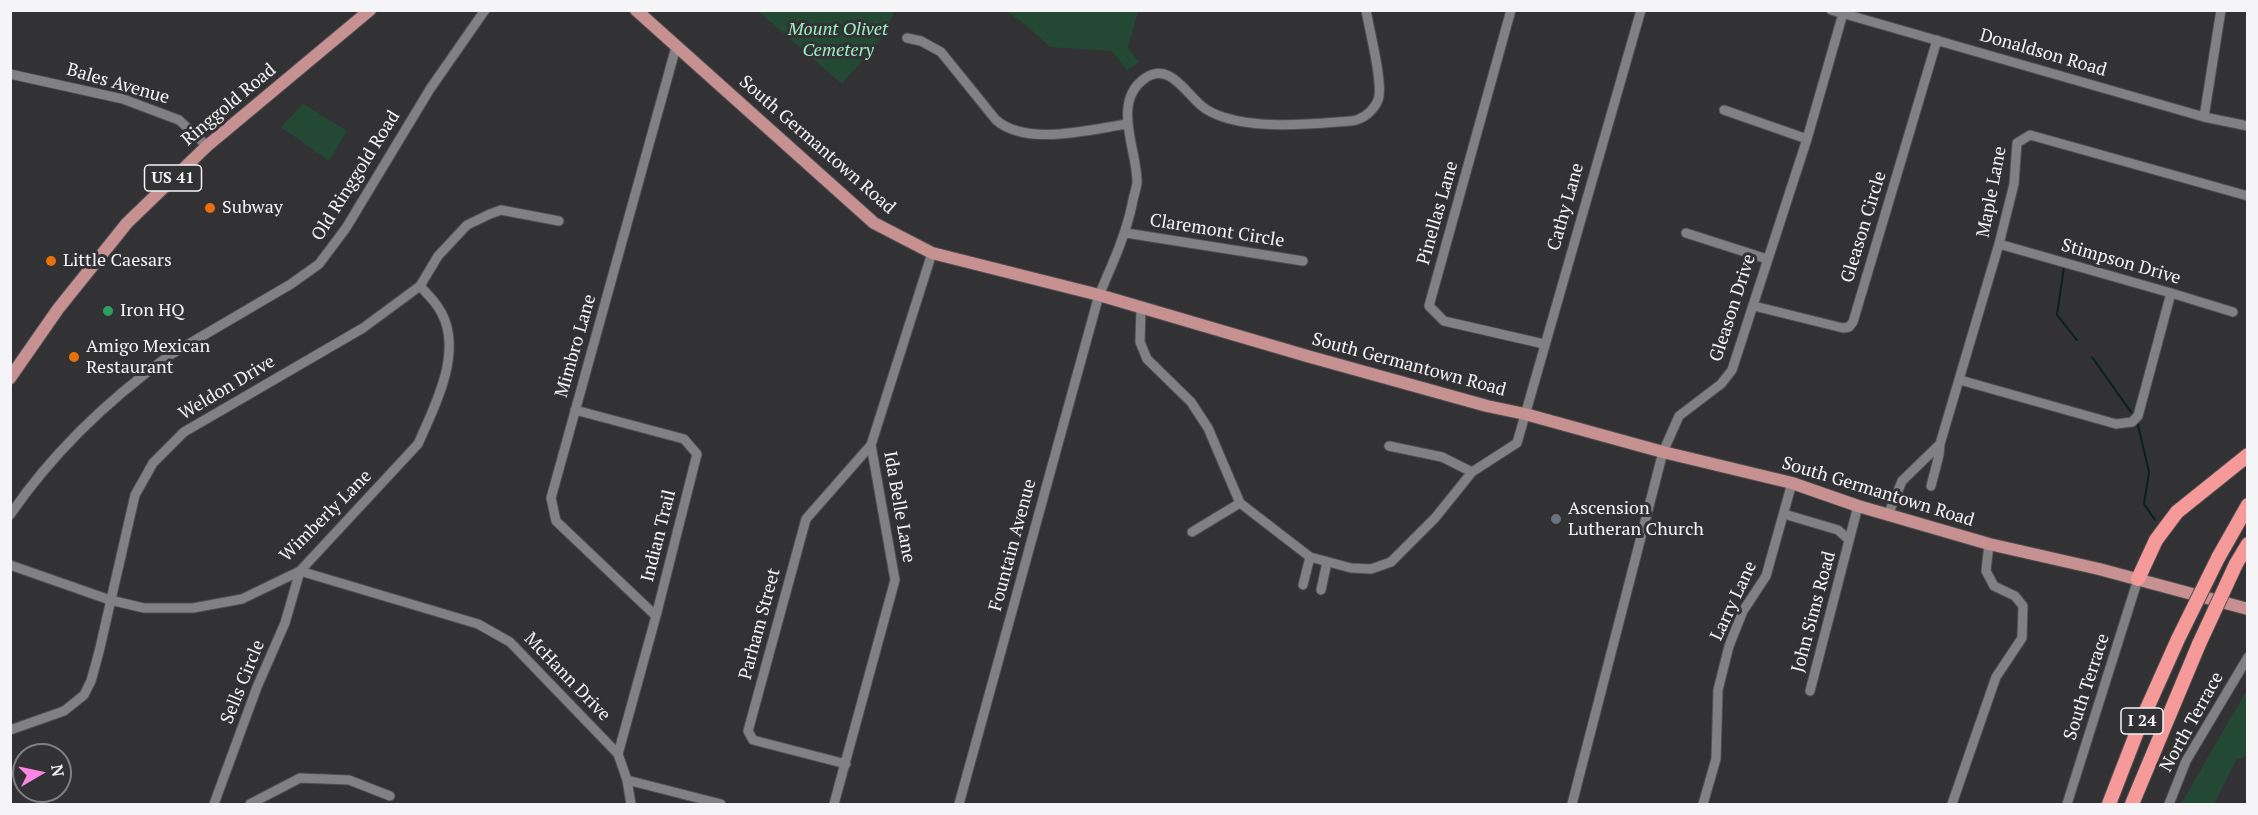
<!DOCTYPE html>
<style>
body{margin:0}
#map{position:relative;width:2258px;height:815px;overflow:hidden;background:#323134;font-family:"PT Serif",serif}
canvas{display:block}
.frame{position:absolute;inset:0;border:12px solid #f5f4f6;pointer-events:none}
.north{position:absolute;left:12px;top:743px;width:60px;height:60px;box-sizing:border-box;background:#323134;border:2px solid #807f82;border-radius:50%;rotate:81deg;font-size:16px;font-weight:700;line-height:24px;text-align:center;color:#f5f4f6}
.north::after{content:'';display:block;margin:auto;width:21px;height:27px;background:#fc86e3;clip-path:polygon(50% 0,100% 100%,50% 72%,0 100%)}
</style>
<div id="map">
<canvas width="2258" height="815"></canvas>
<div class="frame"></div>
<div class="north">N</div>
</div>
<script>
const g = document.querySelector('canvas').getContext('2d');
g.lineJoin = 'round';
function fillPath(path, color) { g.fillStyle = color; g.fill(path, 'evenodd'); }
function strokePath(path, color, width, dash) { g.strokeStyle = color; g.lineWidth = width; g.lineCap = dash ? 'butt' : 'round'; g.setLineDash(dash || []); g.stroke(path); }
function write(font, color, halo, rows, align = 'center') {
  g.font = font + ' "PT Serif",serif'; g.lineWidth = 6; g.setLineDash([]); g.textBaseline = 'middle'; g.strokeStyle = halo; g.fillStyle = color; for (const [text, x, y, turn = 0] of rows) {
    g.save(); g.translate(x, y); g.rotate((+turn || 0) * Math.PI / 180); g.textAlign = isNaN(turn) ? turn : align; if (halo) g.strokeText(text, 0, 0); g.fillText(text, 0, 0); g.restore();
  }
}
fillPath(new Path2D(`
 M758 11H894L886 33 842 84Z
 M1006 11H1138L1128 48 1139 62 1127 70 1112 51 1050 47 1025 24Z
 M303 104 347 131 329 161 281 127Z
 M2247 690V756L2236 760 2214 804H2181Z`), '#234935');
strokePath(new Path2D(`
 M2064 267 2057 315 2077 340
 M2092 357 2131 412
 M2137 421 2149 472 2144 504 2155 520`), '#082021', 2);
const minor = new Path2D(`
 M1511 10 1429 306 1444 321 1544 344
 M1831 10 2204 117 2248 126
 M907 38 921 41 941 52 996 120C1027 147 1092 129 1127 124
 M10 74 123 99 179 120 207 146
 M1724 110 1807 139
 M2204 117 2221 10
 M1126 233 1303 261
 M1686 233 1767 259
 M1999 244 2171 293 2233 312
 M1754 306 1843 328 1849 327 1853 322 1937 40
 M1141 307 1140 342 1147 359 1191 402 1208 428 1240 503 1310 557 1351 568 1371 569 1391 562 1435 518 1472 472 1517 443 1641 10
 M1960 380 2116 424 2132 422 2138 416 2171 293
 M575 410 684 439 697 454 656 616 618 754
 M1389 446 1442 457 1472 472
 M1931 486 1939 455 1940 444
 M1784 514 1838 530 1849 540
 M10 515C53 452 108 400 170 355L291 284 319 264 346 228 430 89 485 10
 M1888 515 1902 481 1940 444 1999 244 2014 184 2017 143 2030 135 2248 196
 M1192 532 1240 503
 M10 565 110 600 144 608H193L242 599 300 571 418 444C435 405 466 348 438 307 433 299 426 293 420 286
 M1303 585 1310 557
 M1321 590 1327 562
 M656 616 556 521 551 498 676 47
 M1810 691 1858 506
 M10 730 64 711 84 695 91 681 99 652 135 495 153 463 184 432 363 328 420 286 438 256 467 225 490 214 501 210 559 221
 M846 764 753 740 748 731 806 519 871 445
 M627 780 631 804
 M214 804 257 687 285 623 300 571 478 624 510 642 618 754 627 780 721 804
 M250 804 300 778 349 780 390 796
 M834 804 895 580 871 445 932 253
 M959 804 1099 295C1112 265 1125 237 1132 205 1133 198 1136 190 1137 183 1138 152 1111 103 1144 79 1169 60 1186 94 1203 107 1208 111 1217 115 1223 117 1256 128 1302 125 1337 122 1344 121 1353 122 1359 119 1367 116 1375 108 1378 100 1384 85 1369 29 1366 10
 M1572 804 1663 452 1679 416 1721 384 1732 370 1807 139 1844 10
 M1703 804 1716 759 1718 690 1729 646 1743 611 1766 576 1792 483
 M1952 804 1996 677 2022 638 2023 606 2015 596 1994 586 1986 571 1989 544
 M2067 804 2138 579
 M2169 804 2186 761 2248 657`);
const major = new Path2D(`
 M636 10 874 223 932 253 1099 295 1307 356 1487 406 1525 414 1663 452 1792 483 1858 506 1989 544 2099 569 2248 609
 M10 378 58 309 127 223 207 146 370 10`);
const highway = new Path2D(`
 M2218 558 2248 505
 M2236 564 2248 544
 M2138 579 2156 540 2177 512 2248 455
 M2109 804 2140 724 2178 639
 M2132 804 2199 644`);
strokePath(minor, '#4f4e50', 11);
strokePath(major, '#4f4e50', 14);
strokePath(highway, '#4f4e50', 16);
strokePath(minor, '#818184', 9);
strokePath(major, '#c79091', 12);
strokePath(highway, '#f69a99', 14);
const highwayBridge = new Path2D(`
 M2178 639 2218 558
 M2199 644 2236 564`);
strokePath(highwayBridge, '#4f4e50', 16, []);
strokePath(highwayBridge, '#f69a99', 14);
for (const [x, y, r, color] of [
 [210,208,6,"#e8710a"],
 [51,261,6,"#e8710a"],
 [108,311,6,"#2e9e5b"],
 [74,357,6,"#e8710a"],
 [1556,519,6,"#6b7280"]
]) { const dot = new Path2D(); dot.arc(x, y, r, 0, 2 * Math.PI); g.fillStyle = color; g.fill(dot); strokePath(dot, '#323134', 2); }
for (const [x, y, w] of [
 [173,178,57],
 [2142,721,42]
]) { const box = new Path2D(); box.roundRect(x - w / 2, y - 13, w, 26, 4.5); g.fillStyle = '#323134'; g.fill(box); strokePath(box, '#f5f4f6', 1.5); }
write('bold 16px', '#f5f4f6', null, [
 ["US 41",173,178],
 ["I 24",2142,721]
]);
write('italic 18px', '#9befc1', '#323134', [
 ["Mount Olivet",838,30],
 ["Cemetery",838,51]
]);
write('18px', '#f5f4f6', '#323134', [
 ["Donaldson Road",2043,53,16],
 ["Bales Avenue",118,84,16],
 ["Ringgold Road",229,105,-40],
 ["South Germantown Road",817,145,41],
 ["Old Ringgold Road",356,176,-58],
 ["Maple Lane",1992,192,-79],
 ["Cathy Lane",1566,207,-74],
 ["Pinellas Lane",1438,213,-74],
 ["Gleason Circle",1864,227,-73],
 ["Claremont Circle",1217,231,9],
 ["Stimpson Drive",2121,262,16],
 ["Gleason Drive",1733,308,-72],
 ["Mimbro Lane",576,346,-74],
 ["South Germantown Road",1409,365,15],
 ["Weldon Drive",227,388,-31],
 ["South Germantown Road",1878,492,17],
 ["Ida Belle Lane",899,507,80],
 ["Wimberly Lane",326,516,-45],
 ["Indian Trail",659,536,-76],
 ["Fountain Avenue",1013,545,-75],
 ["Larry Lane",1734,601,-65],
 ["John Sims Road",1814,612,-75],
 ["Parham Street",760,624,-75],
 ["McHann Drive",567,677,46],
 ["Sells Circle",243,682,-68],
 ["South Terrace",2087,687,-72],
 ["North Terrace",2192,722,-61]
]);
write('18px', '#f5f4f6', '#323134', [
 ["Subway",222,208],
 ["Little Caesars",63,261],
 ["Iron HQ",120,311],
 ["Amigo Mexican",86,347],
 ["Restaurant",86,368],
 ["Ascension",1568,509],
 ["Lutheran Church",1568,530]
], 'left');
</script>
